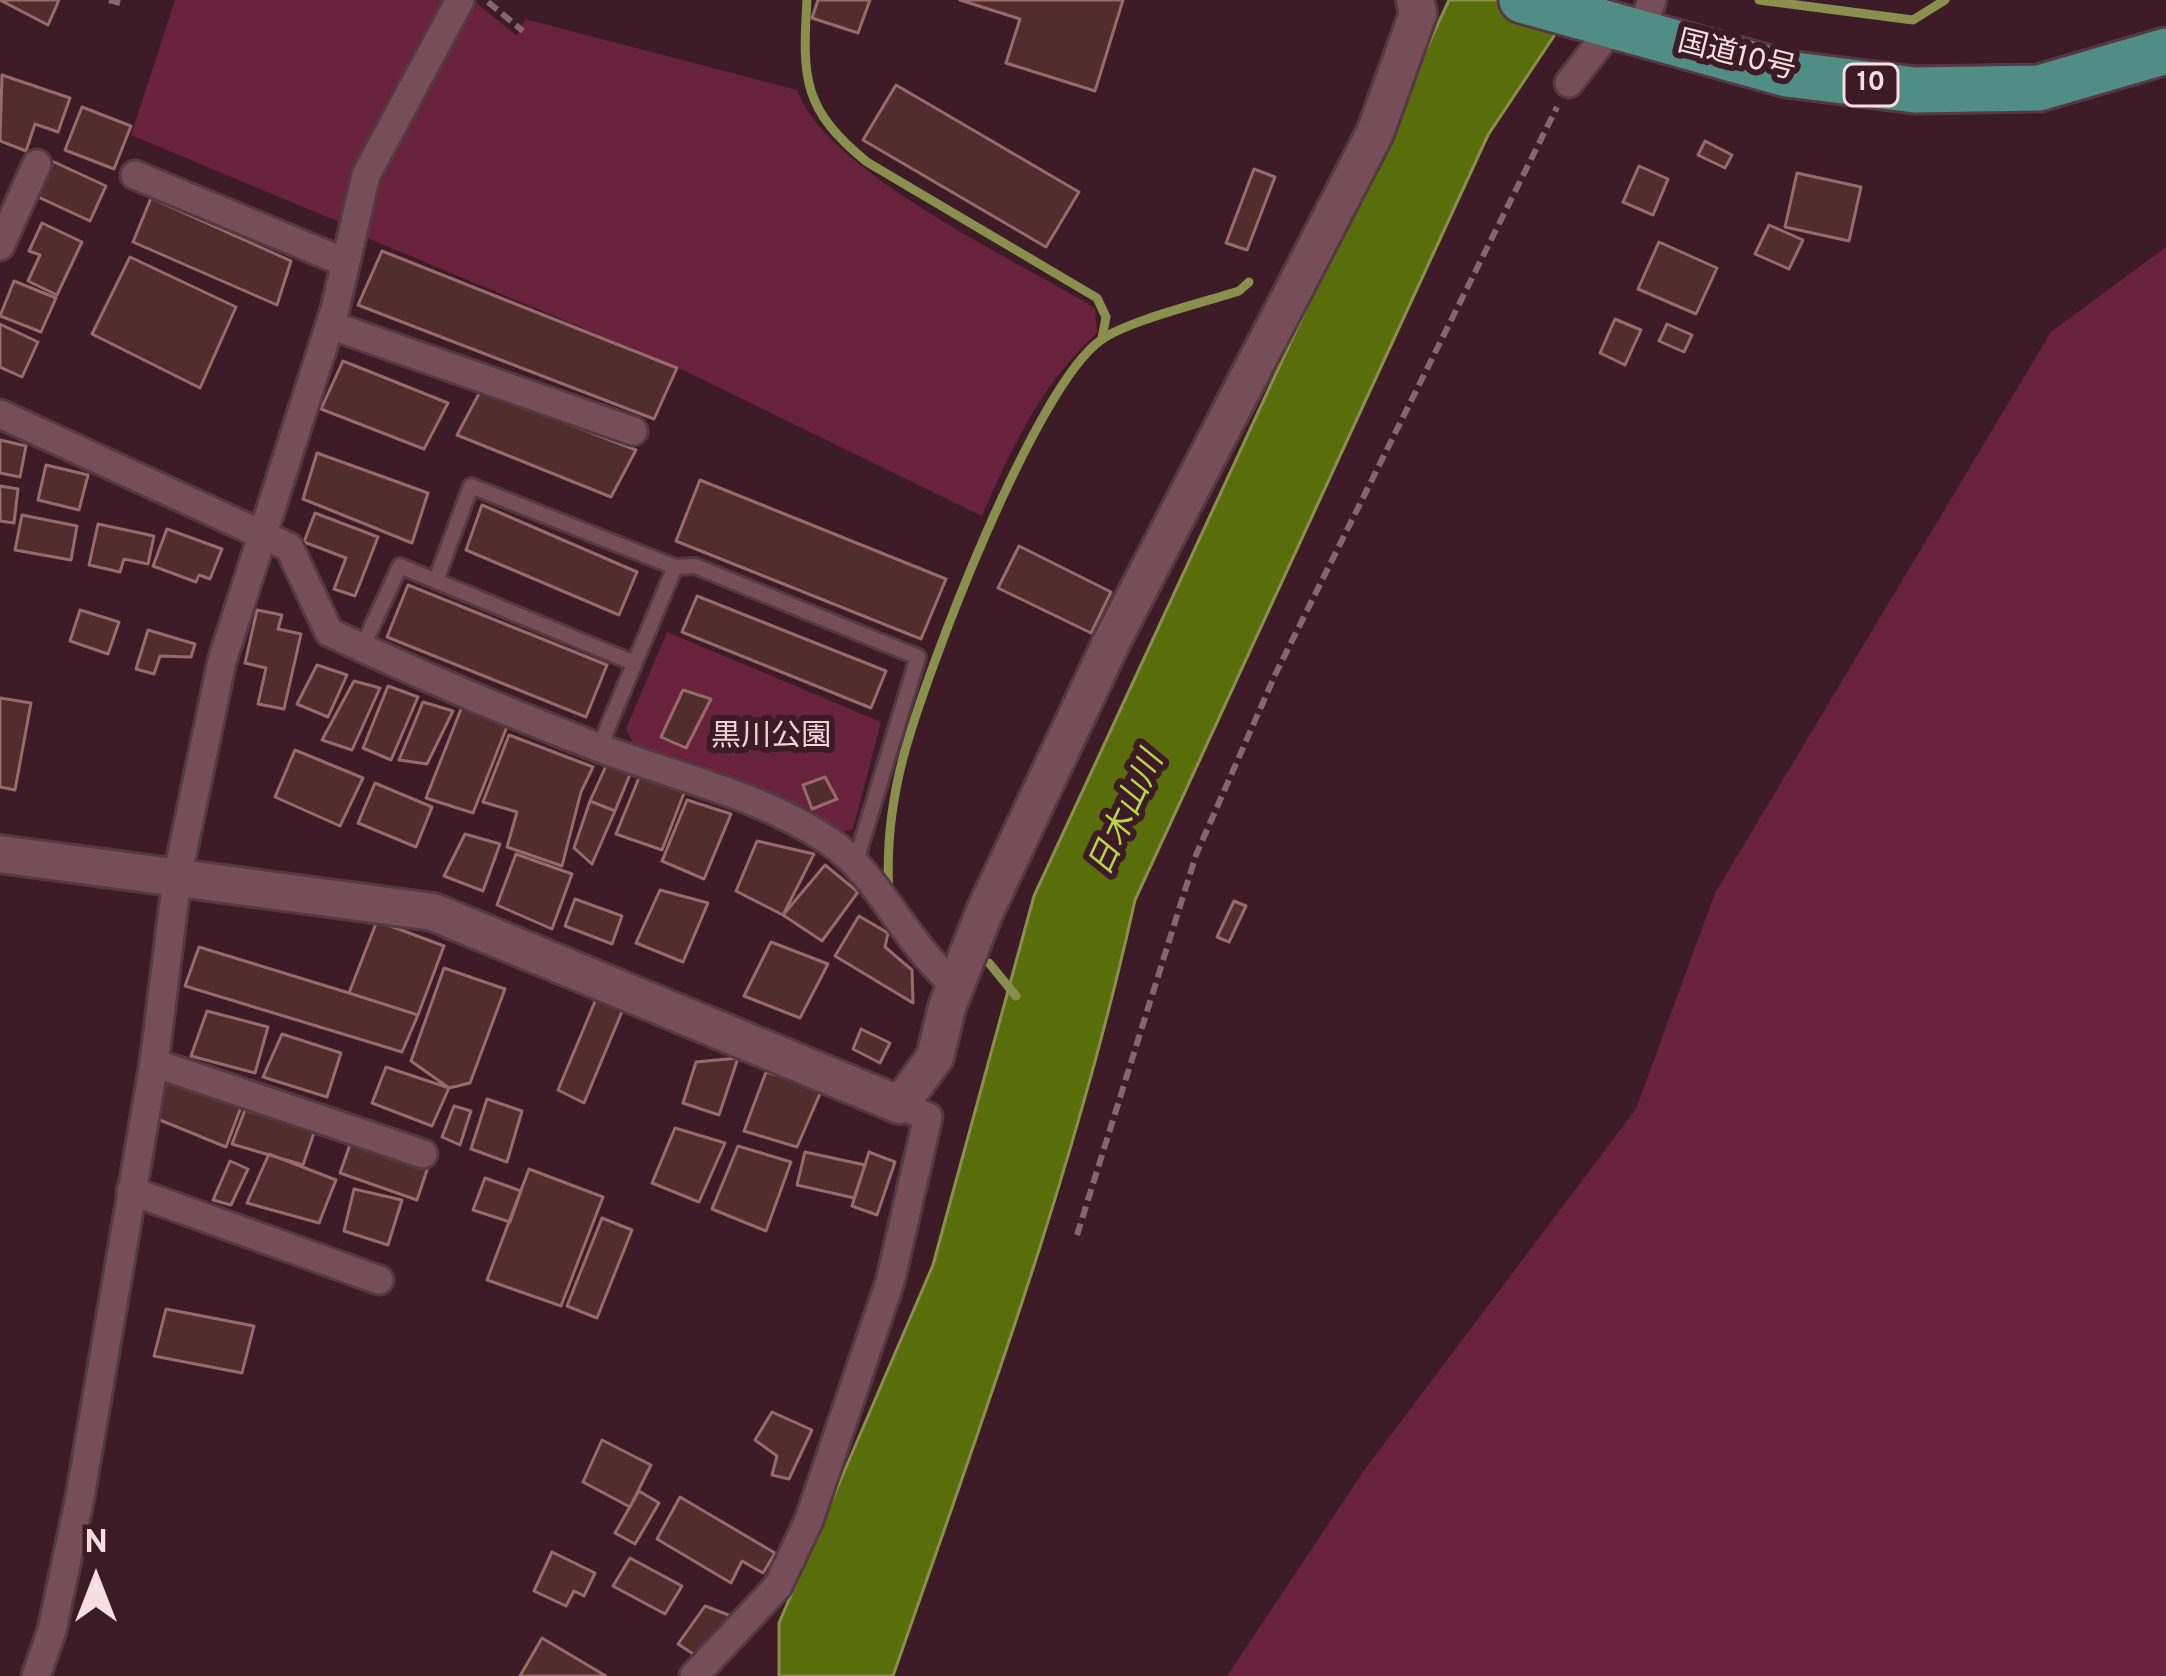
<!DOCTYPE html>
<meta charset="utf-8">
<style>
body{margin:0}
#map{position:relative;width:2166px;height:1676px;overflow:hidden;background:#3d1b26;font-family:Overpass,sans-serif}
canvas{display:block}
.north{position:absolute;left:36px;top:1520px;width:120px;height:120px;-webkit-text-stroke:9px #3d1b26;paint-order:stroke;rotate:0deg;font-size:33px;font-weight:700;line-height:48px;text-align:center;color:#f6dee4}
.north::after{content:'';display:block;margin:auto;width:42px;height:54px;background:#f6dee4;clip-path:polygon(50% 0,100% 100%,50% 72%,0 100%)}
</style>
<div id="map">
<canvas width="2166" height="1676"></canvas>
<div class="north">N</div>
</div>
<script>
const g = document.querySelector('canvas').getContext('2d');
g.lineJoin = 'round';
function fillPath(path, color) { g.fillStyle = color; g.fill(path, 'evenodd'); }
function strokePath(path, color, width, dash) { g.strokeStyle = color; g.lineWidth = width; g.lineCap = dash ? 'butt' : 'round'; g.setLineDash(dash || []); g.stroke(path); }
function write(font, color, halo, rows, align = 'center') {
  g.font = font + ' Overpass,"Noto Sans JP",sans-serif'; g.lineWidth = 12; g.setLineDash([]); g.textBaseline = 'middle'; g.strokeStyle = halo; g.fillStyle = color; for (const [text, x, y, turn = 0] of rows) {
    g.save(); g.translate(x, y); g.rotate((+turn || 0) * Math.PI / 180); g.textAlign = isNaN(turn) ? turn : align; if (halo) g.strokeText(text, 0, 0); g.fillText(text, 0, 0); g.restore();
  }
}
fillPath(new Path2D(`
 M175 0H445L369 145 339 222 131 135Z
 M473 0 517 36 525 19 797 90C825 171 1018 261 1095 308L1097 333C1041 384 1012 447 982 516L683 370 365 237 378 169Z
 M2166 247V1676H1227L1363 1472 1636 1109 1715 893 2051 332Z
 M667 632 881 722 853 829 835 834 633 743 626 729Z`), '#69223c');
const water = new Path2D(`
 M1449 0H1578L1488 135 1135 900C1077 1164 982 1421 893 1676H779V1623L933 1265 1034 896Z`);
fillPath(water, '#5a6d0b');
strokePath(water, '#898f4c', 3);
strokePath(new Path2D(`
 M807 0C802 79 803 110 867 162L1097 298 1106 317 1102 338
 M1759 0 1913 20 1945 0
 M889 894C886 847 891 804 903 758 925 674 1035 386 1101 340 1127 321 1205 302 1239 291L1249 282
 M989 963 1016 996`), '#898f4c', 9);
const building = new Path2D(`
 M0 0H59L48 25Z
 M818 0H870L858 33 812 18Z
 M960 0H1123L1095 91 1006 63 1020 19Z
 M2 75 70 98 58 132 35 124 26 151 0 141Z
 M896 85 1079 192 1046 247 863 140Z
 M82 107 131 126 114 169 65 150Z
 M1705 141 1732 155 1725 168 1698 155Z
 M52 161 106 186 90 221 36 196Z
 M1639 166 1668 179 1653 215 1623 202Z
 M1254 169 1275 177 1247 250 1226 243Z
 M1797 173 1861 187 1849 241 1785 227Z
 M151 198 291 261 277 305 133 242Z
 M42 223 82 242 57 295 28 281 40 255 29 251Z
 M1769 225 1803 240 1789 269 1755 254Z
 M1659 242 1717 268 1696 314 1638 289Z
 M382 251 677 368 654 419 358 305Z
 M130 257 236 307 200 388 92 334Z
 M14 281 56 298 41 332 0 316Z
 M1615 319 1641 330 1625 365 1600 353Z
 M0 324 38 342 22 377 0 367Z
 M1667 324 1692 335 1684 352 1659 341Z
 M343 361 448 403 424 449 321 409Z
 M481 390 636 450 611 497 457 435Z
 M0 440 26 446 20 477 0 473Z
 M317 453 428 493 412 543 303 499Z
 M46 465 88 475 79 510 38 500Z
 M700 480 946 579 921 639 676 541Z
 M0 486 18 489 14 523 0 521Z
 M482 505 637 572 619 615 466 550Z
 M315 513 378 537 355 596 334 589 346 558 304 542Z
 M22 515 77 526 71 560 15 550Z
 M98 524 154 536 148 564 124 559 120 572 89 565Z
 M167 529 222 549 210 579 199 575 196 582 153 566Z
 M1019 546 1111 592 1091 633 998 588Z
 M408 585 607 665 586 717 387 637Z
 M697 596 886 671 871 708 682 632Z
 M80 610 119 622 108 654 70 641Z
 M257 610 282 615 278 629 301 634 284 709 258 704 266 668 245 663Z
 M148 630 195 644 191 657 160 656 154 674 136 669Z
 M317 665 347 675 328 717 297 704Z
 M354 681 380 688 352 750 322 740Z
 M388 686 418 697 391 760 363 748Z
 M683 690 711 699 686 748 661 737Z
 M0 698 31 703 15 790 0 787Z
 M423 702 453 711 427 764 399 760Z
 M463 704 510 719 473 813 426 798Z
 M509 735 593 767 581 792 562 866 507 847 517 812 483 802Z
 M295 750 363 778 340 826 275 797Z
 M606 766 631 772 615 811 590 801Z
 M643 768 688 783 662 850 616 834Z
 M825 777 837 799 812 809 803 785Z
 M375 783 432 807 416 847 358 823Z
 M687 800 731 814 704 879 662 861Z
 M590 801 615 811 592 864 574 848Z
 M465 834 500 844 483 891 444 876Z
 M757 841 814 854 783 915 736 891Z
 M516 854 572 874 552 929 497 905Z
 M825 865 858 892 822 941 783 915Z
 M660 890 708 903 683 962 636 943Z
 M575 899 622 916 612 944 565 926Z
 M1234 901 1246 906 1229 942 1217 937Z
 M859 916 888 933 885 947 912 970 913 1003 835 956Z
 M377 921 444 946 418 1015 349 993Z
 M771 942 828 964 800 1018 744 996Z
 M199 947 349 993 418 1015 402 1052 185 986Z
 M444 968 505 989 470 1083 449 1088 411 1061Z
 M599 992 626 1002 584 1103 558 1090Z
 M207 1011 268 1027 255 1073 191 1056Z
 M861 1029 890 1043 880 1063 853 1049Z
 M282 1034 341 1053 327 1097 263 1077Z
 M738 1058 719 1115 683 1103 696 1062Z
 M386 1067 449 1088 432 1126 372 1103Z
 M766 1072 822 1089 797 1147 744 1131Z
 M166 1083 244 1099 226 1147 155 1118Z
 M487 1099 522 1111 507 1162 471 1149Z
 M454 1106 471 1111 460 1145 442 1137Z
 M245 1110 315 1130 303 1165 232 1144Z
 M675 1128 725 1143 699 1202 652 1183Z
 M352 1139 429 1164 417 1200 340 1173Z
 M738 1146 791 1162 766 1231 712 1209Z
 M805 1152 865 1165 854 1198 797 1185Z
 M869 1152 895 1162 877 1215 852 1206Z
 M269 1154 336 1180 319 1223 247 1203Z
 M230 1161 248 1169 231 1205 213 1200Z
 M529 1169 603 1197 561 1306 487 1280Z
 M485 1178 521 1191 510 1222 473 1210Z
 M354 1189 402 1200 388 1245 344 1231Z
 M602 1218 632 1230 597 1318 567 1306Z
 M166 1309 254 1326 242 1373 154 1356Z
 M772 1412 812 1430 789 1479 772 1475 777 1456 755 1440Z
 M602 1440 651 1465 630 1507 583 1482Z
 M639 1491 659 1503 635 1544 615 1533Z
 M680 1497 775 1553 763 1573 742 1561 731 1583 657 1539Z
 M552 1552 595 1573 584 1596 574 1591 566 1606 534 1591Z
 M630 1558 682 1586 665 1614 613 1586Z
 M705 1606 734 1617 704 1661 678 1644Z
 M542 1638 606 1676H520Z`);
fillPath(building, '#512c2c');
strokePath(building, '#966b6a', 3);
const service = new Path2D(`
 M436 580 471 486 675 567
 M362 648 400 566 634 663
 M599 748 675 567 695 566 918 657 856 861`);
const minor = new Path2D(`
 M1640 33 1652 0
 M1569 83 1614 25
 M135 175 344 262
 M0 246 37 164
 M330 325 633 431
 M0 414 289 547 329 632C417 674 509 713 600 748 675 777 762 795 829 841 879 875 903 941 955 985
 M154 1063 423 1154
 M131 1191 379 1280
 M36 1676 52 1630 80 1497 154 1063 177 878 222 661 335 309 366 175 460 0
 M694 1676 778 1586 809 1520 890 1282 928 1117 900 1105`);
const tertiary = new Path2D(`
 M0 854 433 912 900 1105 935 1057 947 1007 985 911 1112 641 1375 133 1418 14 1415 0`);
const trunk = new Path2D(`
 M1522 0 1787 74 1915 90 2039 88 2166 51`);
strokePath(service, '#553842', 20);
strokePath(minor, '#553842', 33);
strokePath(tertiary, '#553842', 42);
strokePath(trunk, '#553842', 51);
strokePath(new Path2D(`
 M109 0 120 3
 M488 2 523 31
 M1077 1235 1196 855 1275 675 1557 107`), '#84666f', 6, [12, 6]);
strokePath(service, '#754e59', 14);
strokePath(minor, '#754e59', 27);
strokePath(tertiary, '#754e59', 36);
strokePath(trunk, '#508e85', 45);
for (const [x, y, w] of [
 [1871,85,54]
]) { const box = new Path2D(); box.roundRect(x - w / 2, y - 21, w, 42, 9); g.fillStyle = '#3d1b26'; g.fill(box); strokePath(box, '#f6dee4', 3); }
write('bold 27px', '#f6dee4', null, [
 ["10",1871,85]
]);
write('30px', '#f6dee4', '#3d1b26', [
 ["国道10号",1736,58,14]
]);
write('30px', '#f0d2d9', '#3d1b26', [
 ["黒川公園",771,739]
]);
write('italic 33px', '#b7d841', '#3d1b26', [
 ["日木山川",1129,815,-65]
]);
</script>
